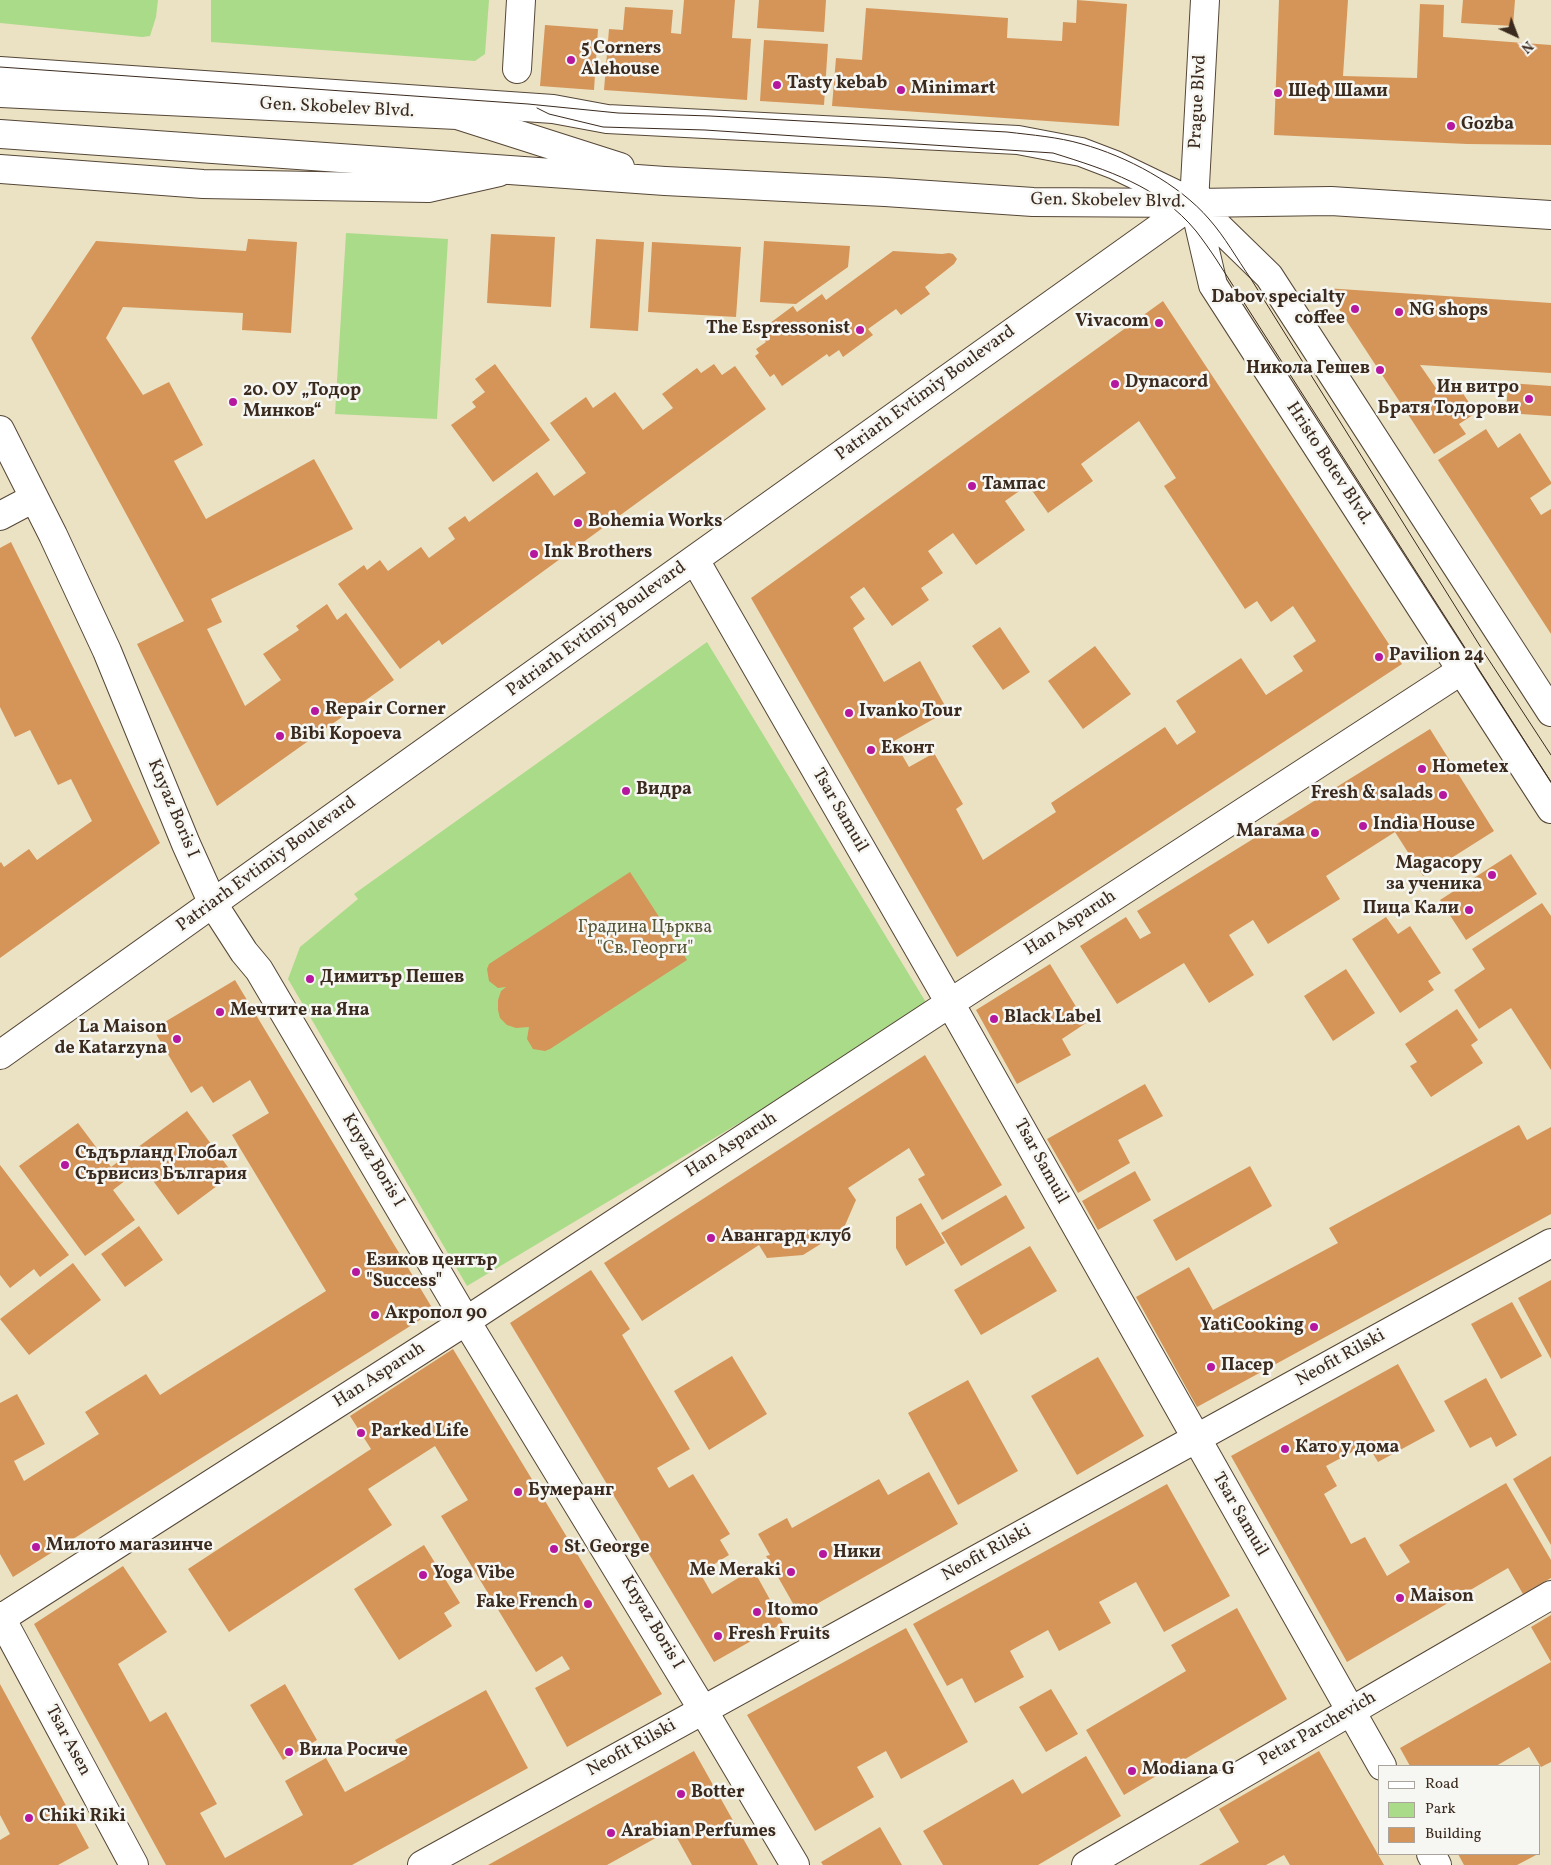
<!DOCTYPE html>
<meta charset="utf-8">
<style>
body{margin:0}
#map{position:relative;width:1551px;height:1865px;overflow:hidden;background:#ebe2c3;font-family:Vollkorn,serif}
canvas{display:block}
.legend{position:absolute;left:1378px;top:1765px;width:162px;height:90px;box-sizing:border-box;background:#f6f6f2;border:1px solid #aba49d;margin:0;padding:6px 9px;list-style:none;font-size:15px;color:#3b2a1e}
.legend li{display:flex;align-items:center;gap:10px;height:25px}
.legend b{width:25px;border:1px solid #aba49d}
.north{position:absolute;left:1491px;top:10px;width:50px;height:50px;-webkit-text-stroke:4px #f6f6f2;paint-order:stroke;rotate:137deg;font-size:14px;font-weight:700;line-height:20px;text-align:center;color:#3b2a1e}
.north::after{content:'';display:block;margin:auto;width:18px;height:22px;background:#3b2a1e;clip-path:polygon(50% 0,100% 100%,50% 72%,0 100%)}
</style>
<div id="map">
<canvas width="1551" height="1865"></canvas>
<ul class="legend">
<li><b style="height:6px;background:#fff"></b>Road</li>
<li><b style="height:14px;background:#aadb89"></b>Park</li>
<li><b style="height:14px;background:#d59559"></b>Building</li>
</ul>
<div class="north">N</div>
</div>
<script>
const g = document.querySelector('canvas').getContext('2d');
g.lineJoin = 'round';
function fillPath(path, color) { g.fillStyle = color; g.fill(path, 'evenodd'); }
function strokePath(path, color, width, dash) { g.strokeStyle = color; g.lineWidth = width; g.lineCap = dash ? 'butt' : 'round'; g.setLineDash(dash || []); g.stroke(path); }
function write(font, color, halo, rows, align = 'center') {
  g.font = font + ' Vollkorn,serif'; g.lineWidth = 5; g.setLineDash([]); g.textBaseline = 'middle'; g.strokeStyle = halo; g.fillStyle = color; for (const [text, x, y, turn = 0] of rows) {
    g.save(); g.translate(x, y); g.rotate((+turn || 0) * Math.PI / 180); g.textAlign = isNaN(turn) ? turn : align; if (halo) g.strokeText(text, 0, 0); g.fillText(text, 0, 0); g.restore();
  }
}
fillPath(new Path2D(`
 M0 0H158L156 17 150 36 142 37 0 23Z
 M211 0H489L485 54 475 61 211 42Z
 M346 233 448 239 437 419 335 414Z
 M707 642 930 1009 467 1286 288 979 300 947 358 899 354 894Z`), '#aadb89');
fillPath(new Path2D(`
 M684 0H735L732 38 751 39 747 100 604 90 609 29 623 30 625 7 673 10 671 33 681 34Z
 M759 0H826L824 32 757 28Z
 M1077 0 1127 4 1119 126 832 106 836 58 862 60 866 8 1008 18 1007 38 1062 41 1063 22 1076 23Z
 M1279 0H1348L1343 76 1417 78 1420 4 1444 5 1443 37 1551 45V145L1467 144 1274 135Z
 M1463 0H1515L1513 26 1461 23Z
 M545 25 598 29 594 90 540 86Z
 M764 40 828 44 824 105 760 101Z
 M491 234 555 237 551 307 487 303Z
 M248 239 297 242 291 333 242 330 243 313 123 307 106 338 143 395 169 382 203 445 174 461 206 519 314 459 353 529 211 599 222 622 207 629 245 706 281 680 263 654 299 630 296 626 327 604 337 620 346 613 394 680 217 806 137 644 184 621 31 338 96 241 246 251Z
 M596 239 644 242 638 331 590 328Z
 M764 241 850 246 848 267 796 304 760 302Z
 M652 242 741 247 736 317 648 312Z
 M893 251 942 254 949 253 953 254 957 259 954 264 925 287 930 294 901 315 896 309 868 329 873 335 843 357 839 350 829 357 827 354 782 386 774 374 770 377 755 356 759 353 756 349 766 342 758 332 793 306 797 312 822 294 826 300Z
 M1325 288 1551 303V373L1420 365 1438 391 1454 380 1476 413 1459 424 1466 434 1434 454Z
 M1163 301 1402 664 957 957 751 598ZM1139 421 1176 478 1164 486 1245 609 1257 601 1271 622 1293 606 1316 641 1293 656 1303 671 1266 695 1241 658 1176 701 1196 732 1177 745 1165 727 1051 803 1056 812 983 860 956 809 963 804 934 753 909 767 894 741 948 711 920 661 884 682 853 628 865 619 850 597 864 587 892 626 929 600 921 588 943 573 928 551 953 533 976 565 1025 530 1005 501 1028 485 1048 513 1093 481 1081 464Z
 M495 364 550 440 493 482 451 425 476 407 472 402 485 392 475 379Z
 M714 364 722 375 735 366 766 409 442 645 439 640 400 669 338 584 364 565 367 570 380 560 388 571 421 547 429 558 455 539 448 528 465 516 469 522 537 472 554 496 586 473 550 423 586 397 593 408 615 392 643 430 673 408 662 394 697 368 701 373Z
 M1508 383 1551 386V416L1506 413Z
 M1486 429 1498 448 1520 433 1551 482V484L1530 498 1541 515 1551 509V634L1438 460Z
 M11 542 160 843 0 958V863L1 862 4 867 29 849 37 860 92 821 71 779 58 785 30 730 15 737 0 707V548Z
 M1000 627 1030 672 1003 690 972 646Z
 M1095 646 1131 694 1083 729 1048 681Z
 M1430 729 1494 831 1423 876 1395 832 1326 876 1340 899 1268 944 1253 920 1229 935 1254 975 1209 1003 1184 963 1117 1004 1080 946 1126 917 1140 939 1151 933 1137 911Z
 M1511 854 1537 894 1466 940 1440 900Z
 M630 872 687 960 550 1049 545 1051 533 1049 527 1039 529 1027 516 1028 507 1025 500 1018 498 1010V1000L501 991 506 987 498 988 489 981 487 969 489 964Z
 M1542 903 1551 916V1070L1511 1008 1479 1029 1454 990 1485 969 1472 949Z
 M1386 917 1398 934 1410 926 1441 973 1428 981 1434 990 1400 1013 1352 939Z
 M1050 964 1086 1023 1062 1039 1071 1055 1017 1084 976 1010Z
 M1346 969 1375 1013 1333 1041 1304 996Z
 M235 980 434 1311 13 1577 0 1554V1403L17 1394 45 1444 14 1461 24 1481 99 1434 85 1412 146 1374 160 1395 326 1291 232 1135 269 1113 250 1080 213 1103 202 1086 191 1093 153 1029Z
 M1457 1009 1478 1040 1471 1045 1483 1063 1431 1097 1410 1066 1417 1062 1405 1044Z
 M925 1055 1002 1185 942 1220 918 1179 925 1175 909 1148 848 1188 856 1200 843 1230 803 1255 767 1258 759 1245 642 1321 604 1263Z
 M1145 1084 1163 1116 1118 1140 1130 1163 1078 1193 1047 1139Z
 M187 1111 233 1174 178 1215 143 1167 113 1190 135 1220 85 1256 19 1166 78 1123 111 1167Z
 M1519 1125 1527 1140 1551 1127V1214L1197 1407 1136 1297 1189 1267 1213 1310 1338 1243 1329 1228Z
 M0 1165 69 1255 40 1277 34 1269 10 1288 0 1275Z
 M1250 1166 1272 1206 1176 1261 1153 1220Z
 M1135 1171 1151 1200 1098 1230 1082 1201Z
 M1006 1195 1025 1228 961 1266 941 1233Z
 M921 1203 945 1243 906 1266 896 1248V1217Z
 M139 1226 163 1260 125 1287 101 1254Z
 M1030 1246 1057 1291 981 1335 954 1290Z
 M73 1263 101 1300 29 1355 0 1319Z
 M591 1270 630 1329 622 1335 690 1449 657 1468 669 1488 693 1474 730 1534 720 1540 729 1555 700 1573 712 1594 753 1569 783 1623 714 1662 510 1323Z
 M1551 1280V1359L1518 1298Z
 M1512 1302 1542 1356 1501 1379 1471 1324Z
 M453 1349 662 1694 567 1747 535 1688 570 1669 562 1656 536 1672 441 1516 468 1500 435 1446 368 1489 392 1525 229 1632 188 1569 371 1449 350 1416Z
 M732 1356 767 1414 709 1450 674 1391Z
 M1098 1357 1144 1436 1077 1475 1031 1396Z
 M1398 1364 1435 1431 1378 1462 1367 1444 1326 1466 1337 1486 1324 1494 1351 1544 1365 1537 1387 1576 1410 1562 1399 1545 1506 1483 1551 1560V1578L1523 1594 1508 1568 1347 1662 1231 1456Z
 M1486 1378 1517 1435 1496 1447 1491 1437 1470 1448 1444 1401Z
 M968 1380 1018 1471 958 1505 908 1413Z
 M1551 1456V1545L1513 1479Z
 M929 1472 958 1524 799 1614 766 1556 770 1555 758 1534 787 1518 792 1528 879 1479 888 1495Z
 M1167 1484 1230 1596 1164 1632 1136 1582 1099 1602 1111 1623 1059 1651 1048 1630 1010 1651 1024 1677 975 1703 962 1678 947 1686 913 1624Z
 M424 1545 460 1603 444 1613 452 1626 399 1660 354 1589Z
 M123 1566 167 1632 118 1664 150 1722 166 1712 217 1804 200 1813 225 1858 303 1815 285 1781 326 1758 345 1792 406 1759 395 1740 486 1690 528 1768 352 1865H166L34 1624Z
 M1237 1608 1287 1699 1124 1795 1086 1730 1186 1671 1171 1645Z
 M1551 1615V1662L1531 1627Z
 M906 1628 968 1742 901 1779 886 1751 857 1767 874 1797 815 1831 747 1715Z
 M1551 1662V1762L1541 1767 1529 1747 1496 1766H1410L1400 1748Z
 M0 1684 89 1848 58 1865H0V1840L10 1834 0 1815Z
 M285 1684 317 1740 283 1760 250 1705Z
 M1051 1689 1078 1734 1046 1752 1019 1707Z
 M694 1751 758 1865H692L672 1829 607 1865H488Z
 M1319 1751 1384 1865H1290L1284 1855 1266 1865H1199L1239 1842 1219 1809Z
 M1086 1756 1121 1816 1038 1865H943L923 1831 1013 1779 1022 1794Z
 M880 1827 902 1865H823L821 1862Z
 M1458 1854H1538L1517 1865H1464Z`), '#d59559');
const minor = new Path2D(`
 M517 69 521 0
 M0 71 553 109 607 119 1018 140 1081 152 1115 165 1194 203
 M0 169 203 184 428 188 499 172
 M0 430 53 535 107 651 186 844 213 904 244 952 259 970 466 1321 703 1710 795 1865
 M0 516 34 498
 M695 560 950 1003 1382 1766
 M0 1616 134 1865
 M0 1619 466 1321 950 1003 1462 670
 M1431 1854 1437 1865
 M422 1865 1551 1243
 M1086 1865 1551 1595`);
const major = new Path2D(`
 M1205 0 1194 203 1213 285 1551 809
 M0 93 457 115 620 167
 M0 134 665 181 885 192 1033 202 1194 203 1331 201 1551 215
 M1194 203 1269 276 1551 712
 M0 1055 1194 203`);
strokePath(minor, '#554637', 30);
strokePath(major, '#554637', 30);
strokePath(minor, '#fff', 28);
strokePath(major, '#fff', 28);
strokePath(new Path2D(`
 M0 67 528 104 618 113 710 116 1007 132C1032 135 1058 137 1082 144 1126 156 1179 184 1209 219 1225 237 1237 259 1251 279L1485 654 1551 755
 M537 108 549 114 603 127 705 130 1053 153C1107 170 1159 186 1196 231 1203 240 1210 250 1216 259L1551 782`), '#3b2a1e', 1);
for (const [x, y, r, color] of [
 [571,60,5,"#b5179e"],
 [777,85,5,"#b5179e"],
 [901,90,5,"#b5179e"],
 [1278,93,5,"#b5179e"],
 [1451,126,5,"#b5179e"],
 [1355,309,5,"#b5179e"],
 [1399,312,5,"#b5179e"],
 [1159,323,5,"#b5179e"],
 [860,330,5,"#b5179e"],
 [1380,370,5,"#b5179e"],
 [1115,384,5,"#b5179e"],
 [1529,399,5,"#b5179e"],
 [233,402,5,"#b5179e"],
 [972,486,5,"#b5179e"],
 [578,523,5,"#b5179e"],
 [534,554,5,"#b5179e"],
 [1379,657,5,"#b5179e"],
 [315,711,5,"#b5179e"],
 [849,713,5,"#b5179e"],
 [280,736,5,"#b5179e"],
 [871,750,5,"#b5179e"],
 [1422,769,5,"#b5179e"],
 [626,791,5,"#b5179e"],
 [1443,795,5,"#b5179e"],
 [1363,826,5,"#b5179e"],
 [1315,833,5,"#b5179e"],
 [1492,875,5,"#b5179e"],
 [1469,910,5,"#b5179e"],
 [310,979,5,"#b5179e"],
 [220,1012,5,"#b5179e"],
 [994,1019,5,"#b5179e"],
 [177,1039,5,"#b5179e"],
 [65,1165,5,"#b5179e"],
 [711,1238,5,"#b5179e"],
 [356,1272,5,"#b5179e"],
 [375,1315,5,"#b5179e"],
 [1314,1327,5,"#b5179e"],
 [1211,1367,5,"#b5179e"],
 [361,1433,5,"#b5179e"],
 [1285,1449,5,"#b5179e"],
 [518,1492,5,"#b5179e"],
 [36,1547,5,"#b5179e"],
 [554,1549,5,"#b5179e"],
 [823,1554,5,"#b5179e"],
 [791,1572,5,"#b5179e"],
 [423,1575,5,"#b5179e"],
 [1400,1598,5,"#b5179e"],
 [588,1604,5,"#b5179e"],
 [757,1612,5,"#b5179e"],
 [718,1636,5,"#b5179e"],
 [289,1752,5,"#b5179e"],
 [1132,1771,5,"#b5179e"],
 [681,1794,5,"#b5179e"],
 [29,1818,5,"#b5179e"],
 [611,1833,5,"#b5179e"]
]) { const dot = new Path2D(); dot.arc(x, y, r, 0, 2 * Math.PI); g.fillStyle = color; g.fill(dot); strokePath(dot, '#f6f6f2', 2); }
write('bold 18px', '#3b2a1e', '#f6f6f2', [
 ["5 Corners",581,50],
 ["Alehouse",581,71],
 ["Tasty kebab",787,85],
 ["Minimart",911,90],
 ["Шеф Шами",1288,93],
 ["Gozba",1461,126],
 ["Dabov specialty",1345,299,"right"],
 ["coffee",1345,320,"right"],
 ["NG shops",1409,312],
 ["Vivacom",1149,323,"right"],
 ["The Espressonist",850,330,"right"],
 ["Никола Гешев",1370,370,"right"],
 ["Dynacord",1125,384],
 ["Ин витро",1519,389,"right"],
 ["Братя Тодорови",1519,410,"right"],
 ["20. ОУ „Тодор",243,392],
 ["Минков“",243,413],
 ["Тампас",982,486],
 ["Bohemia Works",588,523],
 ["Ink Brothers",544,554],
 ["Pavilion 24",1389,657],
 ["Repair Corner",325,711],
 ["Ivanko Tour",859,713],
 ["Bibi Kopoeva",290,736],
 ["Еконт",881,750],
 ["Hometex",1432,769],
 ["Видра",636,791],
 ["Fresh & salads",1433,795,"right"],
 ["India House",1373,826],
 ["Магама",1305,833,"right"],
 ["Magacopy",1482,865,"right"],
 ["за ученика",1482,886,"right"],
 ["Пица Кали",1459,910,"right"],
 ["Димитър Пешев",320,979],
 ["Мечтите на Яна",230,1012],
 ["Black Label",1004,1019],
 ["La Maison",167,1029,"right"],
 ["de Katarzyna",167,1050,"right"],
 ["Съдърланд Глобал",75,1155],
 ["Сървисиз България",75,1176],
 ["Авангард клуб",721,1238],
 ["Езиков център",366,1262],
 ["\"Success\"",366,1283],
 ["Акропол 90",385,1315],
 ["YatiCooking",1304,1327,"right"],
 ["Пасер",1221,1367],
 ["Parked Life",371,1433],
 ["Като у дома",1295,1449],
 ["Бумеранг",528,1492],
 ["Милото магазинче",46,1547],
 ["St. George",564,1549],
 ["Ники",833,1554],
 ["Me Meraki",781,1572,"right"],
 ["Yoga Vibe",433,1575],
 ["Maison",1410,1598],
 ["Fake French",578,1604,"right"],
 ["Itomo",767,1612],
 ["Fresh Fruits",728,1636],
 ["Вила Росиче",299,1752],
 ["Modiana G",1142,1771],
 ["Botter",691,1794],
 ["Chiki Riki",39,1818],
 ["Arabian Perfumes",621,1833]
], 'left');
write('18px', '#3b2a1e', '#f6f6f2', [
 ["Prague Blvd",1199,102,-87],
 ["Gen. Skobelev Blvd.",337,109,3],
 ["Gen. Skobelev Blvd.",1108,202,1],
 ["Patriarh Evtimiy Boulevard",926,394,-36],
 ["Hristo Botev Blvd.",1328,464,57],
 ["Patriarh Evtimiy Boulevard",597,630,-36],
 ["Knyaz Boris I",172,809,67],
 ["Tsar Samuil",839,811,60],
 ["Patriarh Evtimiy Boulevard",267,865,-36],
 ["Han Asparuh",1071,924,-33],
 ["Han Asparuh",732,1146,-33],
 ["Knyaz Boris I",372,1161,59],
 ["Tsar Samuil",1040,1162,61],
 ["Neofit Rilski",1341,1359,-29],
 ["Han Asparuh",380,1376,-33],
 ["Tsar Samuil",1239,1515,60],
 ["Neofit Rilski",987,1554,-29],
 ["Knyaz Boris I",651,1623,59],
 ["Petar Parchevich",1318,1730,-30],
 ["Tsar Asen",67,1741,62],
 ["Neofit Rilski",632,1749,-29]
]);
write('18px', '#575639', '#f6f6f2', [
 ["Градина Църква",645,929],
 ["\"Св. Георги\"",645,950]
]);
</script>
